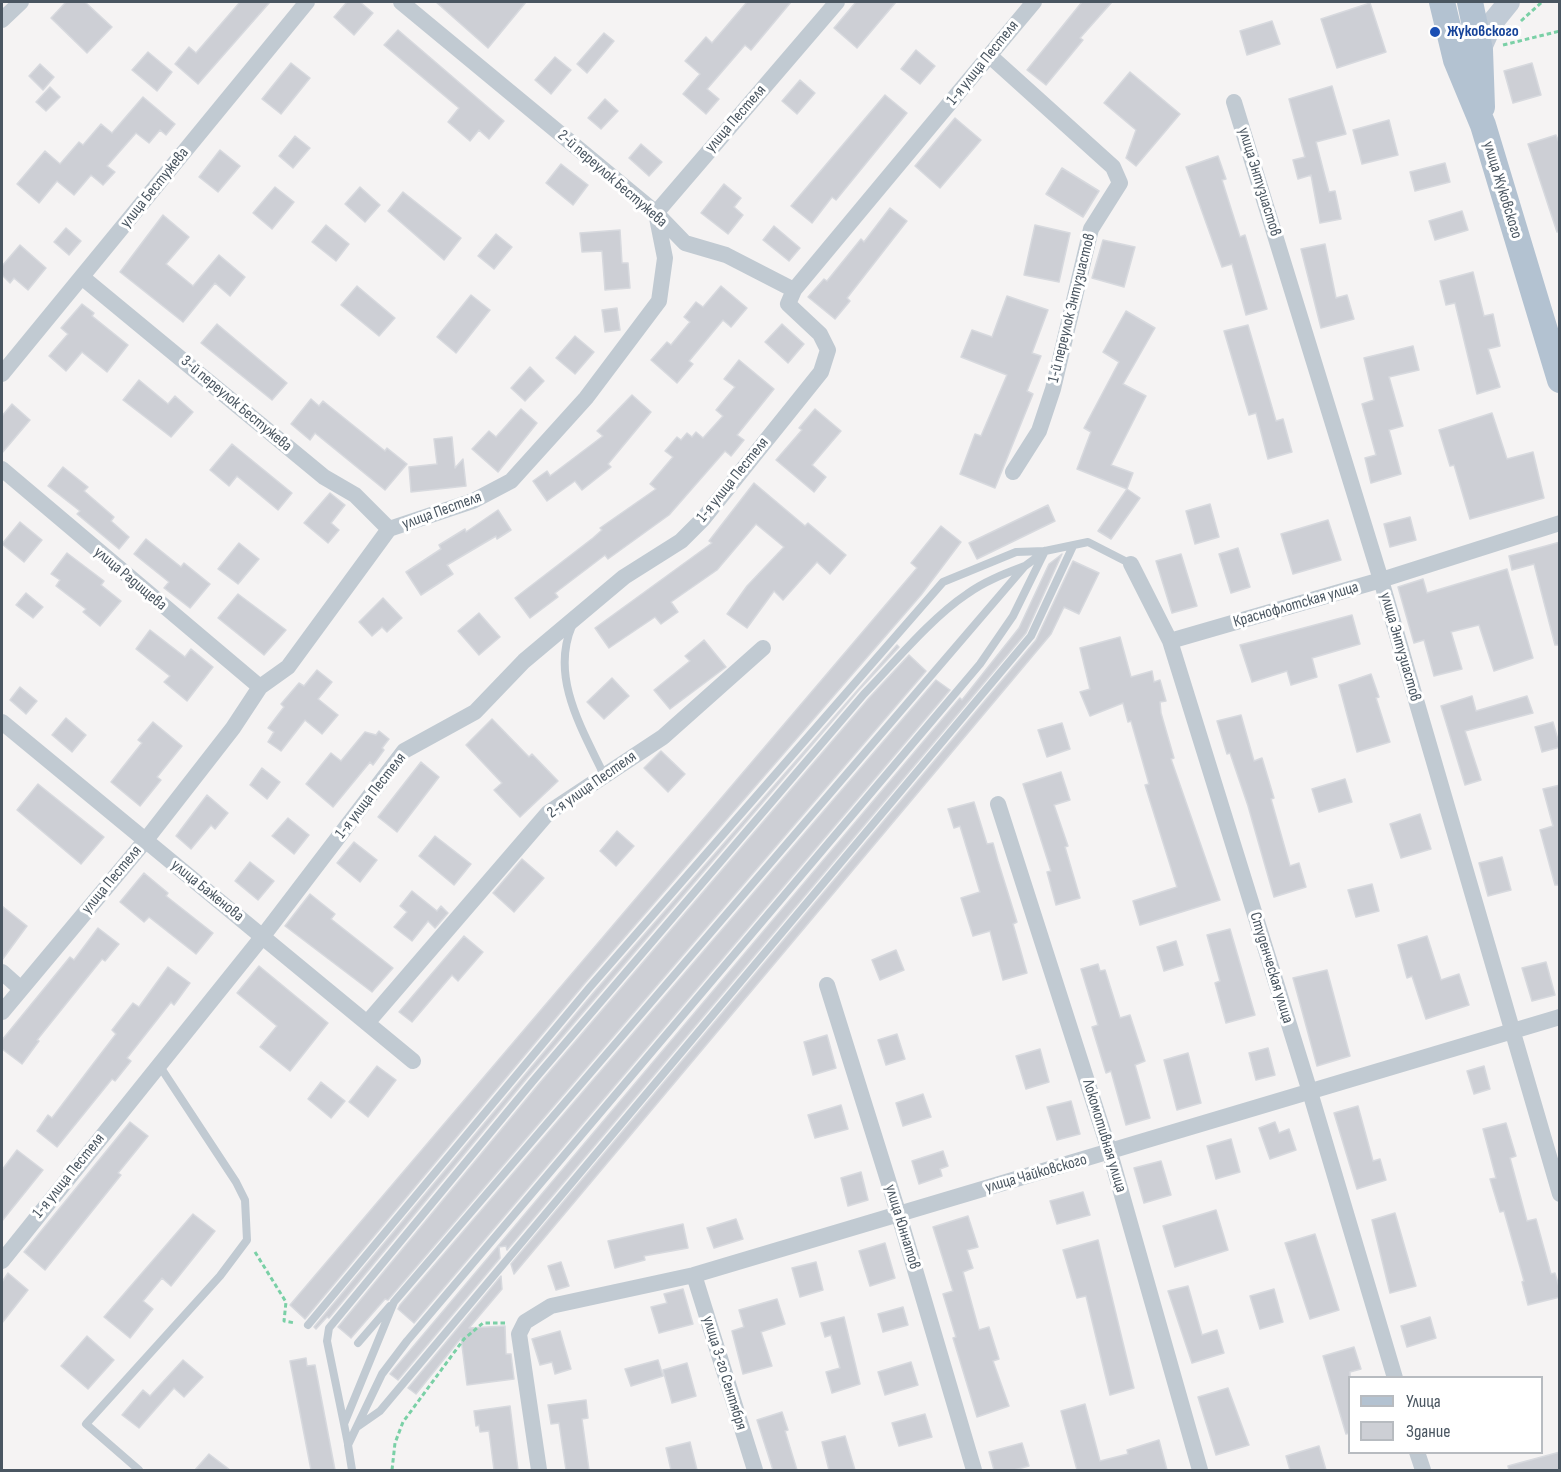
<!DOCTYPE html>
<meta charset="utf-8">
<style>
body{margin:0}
#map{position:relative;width:1561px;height:1472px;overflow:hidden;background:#f5f3f3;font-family:"Sofia Sans Condensed",sans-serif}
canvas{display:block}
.frame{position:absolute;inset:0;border:3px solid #4a5661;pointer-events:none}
.legend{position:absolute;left:1348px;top:1376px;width:195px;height:78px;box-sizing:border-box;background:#fff;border:2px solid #b7bbc0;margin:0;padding:8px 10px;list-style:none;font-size:18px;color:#4a5661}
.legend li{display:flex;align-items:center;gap:12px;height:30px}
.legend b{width:30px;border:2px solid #b7bbc0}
</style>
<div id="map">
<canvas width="1561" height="1472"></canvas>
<div class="frame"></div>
<ul class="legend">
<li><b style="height:8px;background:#b3c2d1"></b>Улица</li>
<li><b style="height:16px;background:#cdcfd5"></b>Здание</li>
</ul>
</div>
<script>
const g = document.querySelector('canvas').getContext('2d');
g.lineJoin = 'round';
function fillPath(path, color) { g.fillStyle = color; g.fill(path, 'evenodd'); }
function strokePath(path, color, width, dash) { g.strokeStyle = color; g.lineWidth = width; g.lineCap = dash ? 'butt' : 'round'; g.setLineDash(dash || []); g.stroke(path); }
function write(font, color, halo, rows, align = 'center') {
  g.font = font + ' "Sofia Sans Condensed",sans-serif'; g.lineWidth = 6; g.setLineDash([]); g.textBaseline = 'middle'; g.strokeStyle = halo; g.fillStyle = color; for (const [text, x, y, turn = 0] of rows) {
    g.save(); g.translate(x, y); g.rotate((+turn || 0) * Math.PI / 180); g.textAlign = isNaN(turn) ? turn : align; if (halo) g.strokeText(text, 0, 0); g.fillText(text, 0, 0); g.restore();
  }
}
const building = new Path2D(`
 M66 2H85L112 27 87 53 51 18Z
 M240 2H270L198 84 175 64 189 47 196 53Z
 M347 2H360L373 13 354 35 334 17Z
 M436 2H526L488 48Z
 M747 2H791L751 50 745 45 707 89 719 99 706 114 683 94 700 74 685 61 706 37 712 43Z
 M856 2H896L857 48 834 28Z
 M1082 2H1112L1080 38 1083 40 1046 85 1027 70Z
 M1370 3 1386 52 1337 68 1321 19Z
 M1272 21 1280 44 1247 55 1240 31Z
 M398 30 504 121 489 139 479 130 470 141 448 122 459 108 384 45Z
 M604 33 614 41 587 73 577 64Z
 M916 50 935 66 920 84 901 69Z
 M148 52 172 72 157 91 132 70Z
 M555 57 571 70 551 94 535 80Z
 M291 63 310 78 281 114 262 99Z
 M1532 63 1541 95 1513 103 1504 71Z
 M40 64 54 77 43 90 29 76Z
 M1130 72 1180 114 1136 166 1126 158 1136 130 1104 103Z
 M800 80 815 93 797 114 782 101Z
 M1332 86 1346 134 1316 142 1329 192 1335 191 1341 219 1320 223 1311 175 1298 179 1293 160 1305 157 1289 99Z
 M50 87 60 97 46 111 36 102Z
 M885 95 907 113 836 200 832 197 812 223 791 206Z
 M143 97 175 124 166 135 160 130 149 143 136 133 107 166 115 172 103 185 91 175 74 195 57 181 39 203 17 184 45 151 60 164 79 142 83 145 101 124 112 133Z
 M605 99 618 111 601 129 588 118Z
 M955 118 981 140 940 188 915 166Z
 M1389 120 1398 155 1362 164 1353 130Z
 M1556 135 1560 145V231L1557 232 1528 144Z
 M295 136 310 148 293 168 279 156Z
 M641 144 662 162 649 176 629 158Z
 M220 150 240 166 218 192 199 177Z
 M1218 156 1226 179 1222 180 1240 237 1245 235 1267 309 1246 315 1232 264 1222 267 1186 167Z
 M1445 163 1450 182 1415 191 1410 172Z
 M561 164 588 185 573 205 546 183Z
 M1062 168 1099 191 1083 217 1046 194Z
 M724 184 741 198 734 207 743 215 728 234 701 213Z
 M275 187 294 202 272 229 253 213Z
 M360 187 380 205 365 222 345 204Z
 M403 192 461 238 444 260 388 211Z
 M890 208 907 221 847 298 850 301 835 319 808 297 824 279 827 281 861 239 864 242Z
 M1462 211 1468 230 1435 240 1429 221Z
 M163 215 189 237 166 264 193 286 219 255 245 277 230 296 215 283 183 322 120 272Z
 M326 225 349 244 336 261 312 242Z
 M1035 225 1070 233 1059 282 1024 275Z
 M774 226 800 248 789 261 763 240Z
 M66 228 81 241 69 255 54 242Z
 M620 230 622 263H628L630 288 605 290 602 251 582 252 580 233Z
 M496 234 512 247 494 269 478 256Z
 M1103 240 1135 247 1124 287 1092 278Z
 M1325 244 1336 298 1347 295 1354 319 1321 328 1301 249Z
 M20 245 46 268 28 290 14 278 10 283 2 275V266Z
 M1473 272 1484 316 1493 314 1500 346 1488 349 1500 387 1477 394 1455 303 1446 305 1440 281Z
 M357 286 395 318 379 336 341 305Z
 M721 286 747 308 731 327 723 320 689 361 693 364 677 383 651 360 667 342 671 345 690 322 684 317 696 302 703 307Z
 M471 295 490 310 456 353 437 337Z
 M1007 296 1048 310 1032 353 1041 356 1027 391 1033 394 995 488 960 474 975 434 981 436 1007 375 961 357 972 330 992 337Z
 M82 304 94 313 92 316 128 345 107 372 82 352 66 371 49 356 68 334 61 328Z
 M617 308 620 330 605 332 602 310Z
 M1126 311 1155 328 1123 384 1146 396 1111 465 1133 473 1127 489 1077 469 1091 432 1084 428 1119 362 1103 352Z
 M217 324 287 383 272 400 201 343Z
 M782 324 804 344 788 363 765 342Z
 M1248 325 1276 421 1283 419 1292 452 1268 459 1256 413 1249 415 1224 331Z
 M575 336 594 352 575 374 556 358Z
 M1413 346 1419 370 1389 377 1403 426 1389 430 1401 474 1371 483 1365 458 1376 455 1362 404 1374 400 1364 358Z
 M739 360 774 389 737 435 744 440 731 456 725 451 669 515 608 559 605 555 555 593 558 597 530 618 515 598 593 538 602 530 600 528 656 489 650 484 673 457 665 451 677 437 681 440 687 433 692 437 696 432 703 438 723 416 716 410 735 387 724 379Z
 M530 367 544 381 525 401 511 388Z
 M139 380 168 404 175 396 193 412 171 437 123 400Z
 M632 395 651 412 608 464 611 467 582 490 575 481 547 501 533 481 547 471 550 476 603 436 597 431Z
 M311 399 319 406 323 401 385 451 387 448 407 464 385 490 315 433 310 440 291 424Z
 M12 404 30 420 2 453V416Z
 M521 409 537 423 498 472 472 449 489 431 496 437Z
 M815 409 841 431 812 465 826 477 814 492 776 460 802 430 799 428Z
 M1492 413 1507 459 1533 452 1544 498 1470 519 1454 465 1450 466 1439 430Z
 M452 437 455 468 463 459 466 486 411 492 409 467 437 464 434 439Z
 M232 444 292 493 278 510 237 476 229 486 210 470Z
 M63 467 88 487 84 491 114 517 111 521 129 537 119 549 77 514 80 511 48 486Z
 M754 483 805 526 808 523 846 555 830 574 817 562 783 600 774 591 747 628 727 614 747 586 784 547 756 524 717 570 671 602 678 612 661 624 655 617 609 648 595 628 712 543 709 541Z
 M1127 489 1140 498 1111 539 1098 531Z
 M330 493 345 505 331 523 339 530 328 543 304 523Z
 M1210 504 1219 537 1195 544 1186 511Z
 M1048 505 1055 521 977 559 969 543Z
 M498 510 511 530 497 539 496 536 447 565 453 574 421 595 406 572 441 549 439 545 465 529 466 532Z
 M1410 517 1416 540 1390 547 1384 524Z
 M1328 520 1341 560 1293 574 1281 534Z
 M20 522 42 540 24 562 2 544Z
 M941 526 961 542 921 595 585 983 305 1319 290 1305 917 568 911 563Z
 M146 539 181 567 184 563 210 584 190 608 164 588 169 582 134 554Z
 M1560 542V645H1555L1534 564 1512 570 1509 556Z
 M239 543 259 559 238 584 218 569Z
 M1238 548 1250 587 1231 593 1219 554Z
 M67 553 104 581 101 585 121 601 100 626 83 612 86 609 56 586 60 580 51 574Z
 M1062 554 1026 633 507 1250 506 1246 499 1247 500 1258 398 1380 390 1374 960 698 962 700 1019 628 1049 564Z
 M1181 554 1197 606 1172 613 1156 561Z
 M1073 561 1099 573 1079 614 1064 607 1051 634 514 1274 511 1264 1036 640Z
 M1507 569 1533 658 1494 671 1479 625 1451 632 1462 669 1434 676 1424 640 1414 643 1398 587 1423 579 1427 593Z
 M26 593 43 607 33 618 16 605Z
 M238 594 286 630 264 655 218 618Z
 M383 598 402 618 387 632 382 627 372 636 359 622Z
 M479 613 500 637 479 655 458 631Z
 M1352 615 1360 644 1312 658 1317 677 1291 685 1287 671 1252 682 1240 645Z
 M150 630 185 657 191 649 213 667 187 701 164 682 170 676 136 649Z
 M1120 637 1131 677 1152 671 1154 682 1160 680 1166 701 1160 702 1161 713 1174 758 1171 759 1220 900 1140 925 1133 901 1177 887 1145 785 1149 784 1131 721 1128 722 1123 703 1090 716 1080 692 1090 689 1080 648Z
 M704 640 726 667 670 709 654 690 690 661 685 656Z
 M897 645 899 647 859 690 528 1077 329 1318 327 1317 316 1329 314 1327 595 991Z
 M909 655 926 671 388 1300 385 1299 351 1338 338 1327 538 1085 869 698Z
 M317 670 332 682 318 699 338 715 322 734 305 720 281 751 268 742 274 732 268 728 284 707 281 704 299 683 304 686Z
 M1371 674 1379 697 1376 698 1390 742 1357 752 1339 685Z
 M612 678 629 696 604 719 587 702Z
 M936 680 950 690 414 1323 398 1309 400 1305Z
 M20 687 37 701 26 714 10 700Z
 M1472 696 1476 711 1527 696 1533 713 1465 731 1481 780 1465 785 1441 706Z
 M1241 715 1254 761 1262 758 1274 798 1271 799 1290 866 1299 863 1306 887 1274 897 1248 806 1230 753 1227 754 1217 721Z
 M66 718 86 735 72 752 52 735Z
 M492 719 529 757 532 754 558 781 520 817 494 790 502 783 466 745Z
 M153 722 182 746 157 777 161 780 140 806 111 782 142 743 138 740Z
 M1553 722 1560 747 1542 752 1535 727Z
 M1062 723 1070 749 1047 757 1038 730Z
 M379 731 389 739 382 748 384 750 373 765 370 762 333 807 306 784 331 753 341 761 365 732 376 735Z
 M661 751 685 774 668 792 644 768Z
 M421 762 439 777 397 832 378 817Z
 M262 768 280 782 267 799 250 785Z
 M1061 772 1070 800 1054 805 1068 846 1065 847 1080 898 1056 905 1047 872 1051 871 1023 784Z
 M1345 779 1352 802 1319 812 1312 789Z
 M38 784 104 837 81 864 17 810Z
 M1560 785V885H1555L1540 830 1553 826 1543 789Z
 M207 795 228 813 215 829 211 825 191 849 176 836Z
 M974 802 987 844 993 843 998 861 1017 922 1013 924 1027 973 1003 980 990 931 973 936 961 898 980 892 960 826 954 828 948 809Z
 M1420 814 1431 849 1401 858 1390 824Z
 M288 818 309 835 294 854 272 836Z
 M617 831 634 846 616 866 600 851Z
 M435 836 471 864 454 885 419 856Z
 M354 842 377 860 360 882 337 863Z
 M1502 857 1511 890 1488 896 1479 863Z
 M522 859 544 878 514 912 493 893Z
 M250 862 274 881 258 900 235 881Z
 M144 873 168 893 166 896 213 933 196 954 149 917 144 922 120 902Z
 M1372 884 1379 911 1356 917 1348 890Z
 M412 891 437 911 441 906 448 913 435 928 428 921 412 941 394 927 407 912 400 906Z
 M310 894 335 914 331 919 393 968 372 992 285 926Z
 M2 906 27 926 2 960Z
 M98 928 119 944 105 961 102 959 37 1040 39 1041 22 1064 2 1049V1040L70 957 74 960Z
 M1230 929 1255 1015 1226 1023 1215 983 1220 981 1207 935Z
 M464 936 483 952 458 981 452 975 412 1022 399 1012Z
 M1427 936 1441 980 1459 974 1469 1005 1426 1019 1412 976 1407 978 1398 945Z
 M1176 941 1183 965 1164 971 1157 947Z
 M896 950 904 970 880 980 872 960Z
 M1546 962 1555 995 1532 1001 1522 968Z
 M1098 964 1100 971 1105 970 1120 1018 1130 1015 1145 1061 1135 1065 1150 1118 1126 1125 1111 1071 1106 1073 1092 1027 1098 1025 1081 969Z
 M259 966 328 1023 290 1071 260 1047 277 1026 237 993Z
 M168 967 190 983 174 1005 171 1002 127 1058 131 1061 115 1081 112 1079 57 1147 37 1131 48 1115 52 1118 93 1064 116 1034 112 1030 133 1003 139 1007Z
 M1327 970 1350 1056 1317 1066 1293 978Z
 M897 1034 905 1059 886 1065 878 1040Z
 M827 1035 836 1068 813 1075 804 1042Z
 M1268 1048 1275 1075 1256 1080 1249 1053Z
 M1040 1049 1049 1082 1026 1089 1016 1056Z
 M1188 1053 1201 1103 1177 1110 1164 1060Z
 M377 1066 396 1080 368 1117 349 1102Z
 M1484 1066 1490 1089 1474 1094 1467 1071Z
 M321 1082 345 1101 331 1118 308 1099Z
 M923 1094 931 1117 903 1126 896 1103Z
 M1071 1101 1080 1134 1057 1140 1047 1107Z
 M841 1105 848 1129 815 1138 808 1115Z
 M1358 1106 1373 1161 1380 1159 1386 1180 1357 1189 1334 1113Z
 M130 1122 148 1136 118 1173 121 1175 45 1270 24 1252Z
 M1275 1122 1279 1133 1289 1129 1296 1150 1270 1159 1259 1128Z
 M1506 1123 1516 1156 1510 1158 1527 1221 1536 1219 1551 1274 1555 1273 1560 1290V1297L1528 1305 1522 1282 1524 1281 1504 1211 1500 1212 1490 1179 1496 1178 1483 1129Z
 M1231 1139 1240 1172 1216 1179 1207 1146Z
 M17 1150 43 1170 2 1221V1170Z
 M943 1151 948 1166 940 1169 942 1176 919 1184 912 1161Z
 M1161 1161 1171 1195 1144 1203 1134 1168Z
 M861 1172 868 1200 848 1206 841 1178Z
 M1083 1192 1090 1215 1057 1224 1050 1201Z
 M1216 1210 1228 1250 1175 1267 1163 1226Z
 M1395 1213 1416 1286 1390 1293 1372 1220Z
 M193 1214 215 1231 171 1286 162 1278 143 1301 153 1309 130 1338 104 1317Z
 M968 1216 978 1247 967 1250 973 1268 963 1272 979 1330 989 1327 999 1359 993 1361 1009 1406 977 1417 953 1338 956 1337 943 1294 953 1291 933 1227Z
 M736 1219 743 1239 714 1248 707 1228Z
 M683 1224 688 1248 644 1256 645 1260 615 1268 608 1241Z
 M1315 1234 1339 1310 1310 1319 1285 1243Z
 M1098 1240 1134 1388 1110 1395 1086 1296 1077 1298 1063 1250Z
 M885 1243 895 1278 870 1286 859 1251Z
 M561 1262 569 1286 556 1290 548 1266Z
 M816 1262 823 1290 800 1297 792 1268Z
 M8 1273 28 1290 2 1323V1282Z
 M501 1276 502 1289 469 1328 505 1326 506 1354H511L514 1379 467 1385 461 1338 416 1394 408 1388Z
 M1188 1286 1202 1335 1217 1330 1224 1353 1192 1363 1168 1291Z
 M683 1289 693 1324 659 1333 651 1307 667 1303 664 1294Z
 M1274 1289 1283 1322 1260 1329 1250 1296Z
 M777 1299 785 1324 761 1332 772 1366 743 1374 732 1331 744 1327 739 1310Z
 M903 1307 908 1325 883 1332 878 1314Z
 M844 1317 860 1384 832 1393 826 1372 840 1368 831 1335 825 1337 821 1323Z
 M1430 1317 1436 1338 1407 1347 1401 1326Z
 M560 1331 571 1369 555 1374 552 1362 540 1365 532 1339Z
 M87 1336 114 1360 88 1389 61 1366Z
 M1354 1347 1361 1369 1350 1372V1433L1346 1434 1323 1356Z
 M306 1358 307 1366 315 1365 335 1470H311L290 1361Z
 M183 1360 203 1377 184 1397 174 1388 139 1428 122 1415 143 1390 150 1396Z
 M658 1360 663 1376 631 1386 625 1369Z
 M911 1362 918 1385 885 1395 878 1372Z
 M687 1363 696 1396 672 1403 663 1370Z
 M1228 1388 1249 1445 1216 1455 1198 1397Z
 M586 1400 588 1418 582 1419 589 1470H566L559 1423 551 1424 548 1405Z
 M1085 1404 1100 1461 1128 1454 1127 1450 1159 1440 1167 1470H1077L1061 1411Z
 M510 1406 518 1470H494L489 1431 480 1432 479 1425 476 1426 474 1411Z
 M782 1412 788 1430 785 1431 797 1470H773L757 1420Z
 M925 1414 932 1437 899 1446 892 1423Z
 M845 1436 855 1470H829L822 1442Z
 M690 1442 697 1470H671L666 1448Z
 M1022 1443 1029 1466 1014 1470H994L989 1452Z
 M1319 1446 1326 1470H1290L1286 1456Z
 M1560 1452V1470H1509L1508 1466Z
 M209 1454 230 1470H195Z`);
fillPath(building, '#cdcfd5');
strokePath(building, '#d7d9de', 1.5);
strokePath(new Path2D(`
 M1521 21 1542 2
 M1503 45 1560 31
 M255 1252 286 1302 284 1321 295 1323
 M392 1470 395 1443 403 1422 464 1339 483 1323H508`), '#7ad0a6', 3, [4.5, 3]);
strokePath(new Path2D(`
 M572 626C550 677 582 729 604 775
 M308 1325 590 987 943 582 1016 552 1045 551 1088 542 1131 564
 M358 1343 390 1306
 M344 1424 327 1341 329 1328 533 1081 864 694C894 663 931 618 967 594 985 581 1004 574 1025 566
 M357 1427 380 1411 1031 636 1073 546
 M348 1444 344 1424 394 1302 1025 566 1044 552
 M139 1470 86 1424 220 1276 247 1240 245 1200 236 1182 159 1065
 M352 1470 348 1445 382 1374 407 1341 980 664 1013 616 1045 551`), '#c1cad2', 8);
strokePath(new Path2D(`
 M2 20 21 2
 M990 56 1113 167 1120 183 1091 229 1053 389 1039 431 1013 472
 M1234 102 1381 580 1560 1194
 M83 278 324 477 355 495 389 529
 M794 290 1034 2
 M2 374 307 2
 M2 469 260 687
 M1131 564 1170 641 1310 1092 1395 1378
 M1170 641 1381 580 1560 523
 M2 722 413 1061
 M998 804 1110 1153 1200 1470
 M2 972 21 989
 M827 985 898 1212 974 1470
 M2 1012 145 841 233 728 260 687 288 667 389 529 473 501 511 481 586 398 659 301 665 258 656 213 837 2
 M367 1023 548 813 663 737 763 648
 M2 1261 263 936 404 751 475 712 524 661 624 577 681 541 703 519 821 372 828 350 820 334 788 304 794 290 726 255 685 243 656 213 401 2
 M694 1275 755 1470
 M1417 1452 1423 1470
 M539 1470 519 1334 525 1322 551 1306 694 1275 1560 1017`), '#c1cad2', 16);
strokePath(new Path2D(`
 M1480 50 1492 23 1509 2`), '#c1cbd6', 22);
strokePath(new Path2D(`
 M1442 2 1456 60 1483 125 1560 380
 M1470 2 1480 50 1482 107`), '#b3c2d1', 26);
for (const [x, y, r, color] of [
 [1435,32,6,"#1a4fb4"]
]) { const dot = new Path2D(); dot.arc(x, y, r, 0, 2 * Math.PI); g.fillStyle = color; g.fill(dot); strokePath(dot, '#fff', 2); }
write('bold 16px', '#164399', '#fff', [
 ["Жуковского",1447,32]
], 'left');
write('16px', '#4a5661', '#fff', [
 ["1-я улица Пестеля",983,63,-51],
 ["улица Пестеля",736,119,-49],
 ["2-й переулок Бестужева",612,179,41],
 ["улица Энтузиастов",1259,182,73],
 ["улица Бестужева",155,188,-51],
 ["улица Жуковского",1502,190,73],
 ["1-й переулок Энтузиастов",1072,308,-76],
 ["3-й переулок Бестужева",236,404,40],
 ["1-я улица Пестеля",733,480,-51],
 ["улица Пестеля",442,511,-20],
 ["улица Радищева",130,579,40],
 ["Краснофлотская улица",1296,605,-16],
 ["улица Энтузиастов",1400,647,74],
 ["2-я улица Пестеля",592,785,-35],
 ["1-я улица Пестеля",371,796,-52],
 ["улица Пестеля",112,880,-50],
 ["улица Баженова",207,891,39],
 ["Студенческая улица",1271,968,73],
 ["Локомотивная улица",1104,1136,73],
 ["улица Чайковского",1036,1174,-16],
 ["1-я улица Пестеля",69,1176,-51],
 ["улица Юннатов",902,1227,73],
 ["улица 3-го Сентября",724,1373,73]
]);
</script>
